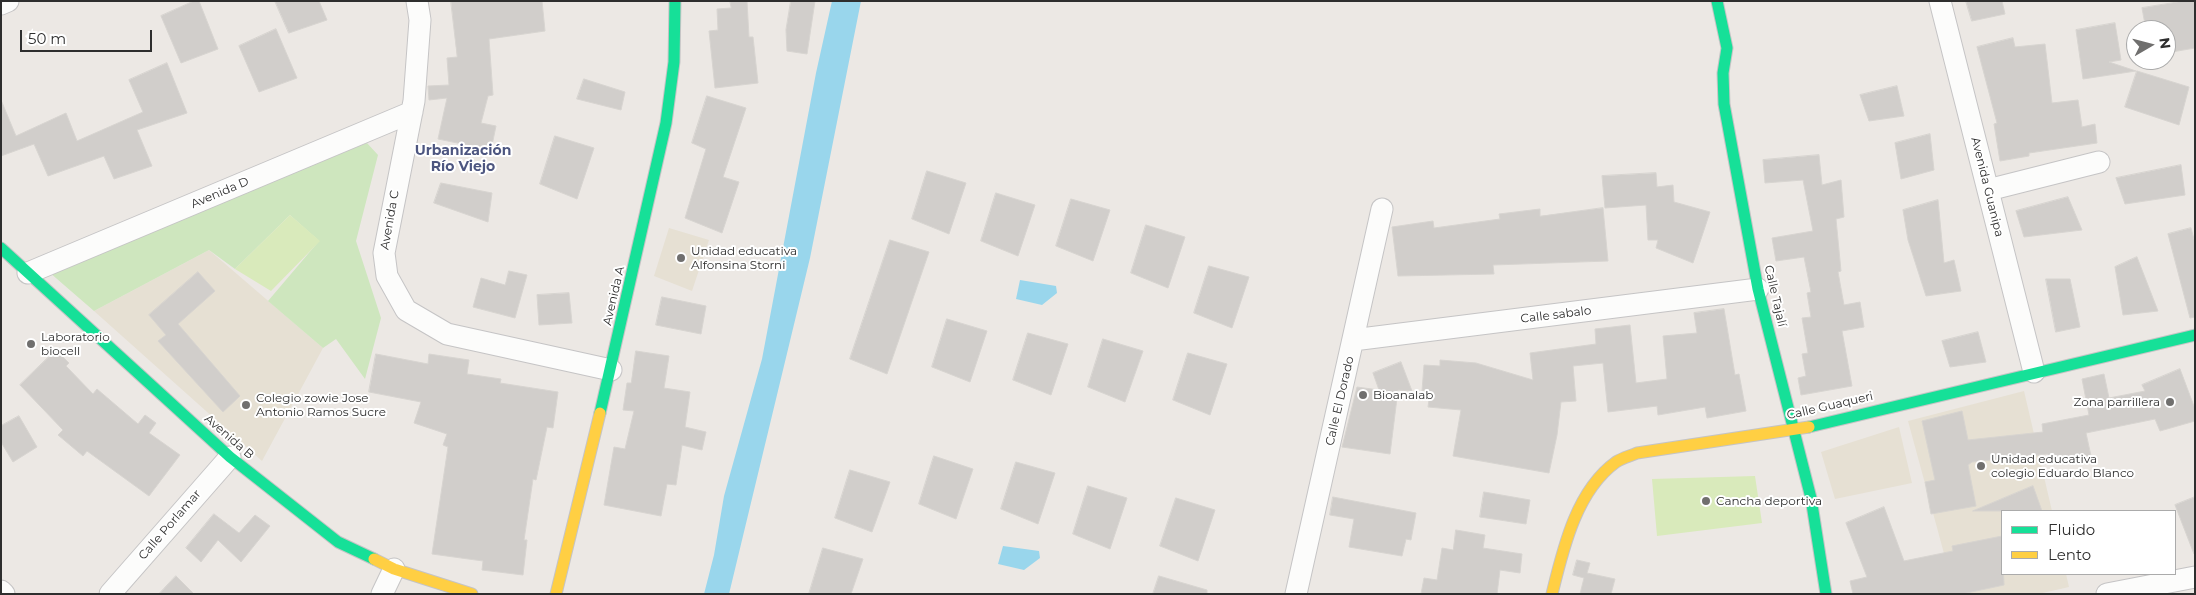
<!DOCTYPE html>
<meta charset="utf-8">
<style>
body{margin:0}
#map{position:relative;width:2196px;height:595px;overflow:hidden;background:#ece8e4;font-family:Montserrat,sans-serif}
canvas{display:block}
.frame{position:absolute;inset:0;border:2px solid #2e2e2e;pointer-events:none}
.legend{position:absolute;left:2001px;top:510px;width:175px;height:65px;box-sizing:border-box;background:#fff;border:1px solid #ababab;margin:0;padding:6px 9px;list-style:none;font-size:15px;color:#2e2e2e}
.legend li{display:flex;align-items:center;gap:10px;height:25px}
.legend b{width:25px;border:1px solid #ababab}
.north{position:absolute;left:2126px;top:20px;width:50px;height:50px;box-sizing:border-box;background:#fff;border:1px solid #ababab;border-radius:50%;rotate:82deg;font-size:14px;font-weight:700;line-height:20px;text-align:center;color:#2e2e2e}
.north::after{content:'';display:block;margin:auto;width:18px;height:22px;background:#706f6e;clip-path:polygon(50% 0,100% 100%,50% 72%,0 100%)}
.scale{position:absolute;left:20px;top:30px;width:132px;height:22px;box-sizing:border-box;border:2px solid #2e2e2e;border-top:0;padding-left:6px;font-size:15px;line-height:18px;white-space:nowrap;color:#2e2e2e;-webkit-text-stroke:4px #fff;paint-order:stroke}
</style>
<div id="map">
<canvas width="2196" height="595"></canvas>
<div class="frame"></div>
<ul class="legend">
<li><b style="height:6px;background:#16e098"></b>Fluido</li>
<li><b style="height:6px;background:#ffcf43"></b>Lento</li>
</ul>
<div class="north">N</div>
<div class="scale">50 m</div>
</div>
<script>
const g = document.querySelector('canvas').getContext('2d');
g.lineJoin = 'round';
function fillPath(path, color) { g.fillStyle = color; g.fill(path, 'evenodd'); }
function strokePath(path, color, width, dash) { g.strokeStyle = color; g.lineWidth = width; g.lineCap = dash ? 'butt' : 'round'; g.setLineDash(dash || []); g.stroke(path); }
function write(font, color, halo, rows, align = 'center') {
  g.font = font + ' Montserrat,sans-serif'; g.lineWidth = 4; g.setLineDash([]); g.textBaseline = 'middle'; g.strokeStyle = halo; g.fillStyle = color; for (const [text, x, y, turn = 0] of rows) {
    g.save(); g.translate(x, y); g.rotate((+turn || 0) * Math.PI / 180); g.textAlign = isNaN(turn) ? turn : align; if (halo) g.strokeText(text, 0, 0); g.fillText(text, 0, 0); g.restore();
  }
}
fillPath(new Path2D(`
 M669 228 709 240 692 291 654 276Z
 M209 250 323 348 262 461 94 311Z
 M2024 391 2052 511H2002V574H2066L2069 587 2038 594H1955L1908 421Z
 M1899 427 1912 483 1835 499 1821 452Z`), '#e6e0d3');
fillPath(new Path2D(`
 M367 143 378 155 356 241 381 318 365 379 336 339 323 348 268 301 319 241 290 215 235 269 209 250 94 311 49 272Z`), '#cee6be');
fillPath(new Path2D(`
 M290 215 320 241 271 291 235 269Z
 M1755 476 1762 523 1657 536 1652 479Z`), '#d9eabb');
fillPath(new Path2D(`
 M832 1H861L810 258 729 594H704L714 555 724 496 762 359 816 73Z
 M1020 280 1056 286 1057 293 1042 305 1016 299Z
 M1003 546 1039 551 1040 558 1024 570 998 564Z`), '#99d6ec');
const building = new Path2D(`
 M194 1H199L218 49 181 63 161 16Z
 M275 1H319L327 20 289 33Z
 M451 1H542L545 31 489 39 493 95 488 96 481 123 496 126 491 150 438 139 447 98 429 100 428 86 449 85 447 58 457 57Z
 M730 1H747L749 37H753L758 83 715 88 709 31 718 30 717 9 731 8Z
 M791 1H815L807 54 787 51 786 30Z
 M1966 1H2002L2005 14 1972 21Z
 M2184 1H2195V48L2166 53V30H2146L2142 8Z
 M2115 23 2121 60 2109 62 2136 71 2083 79 2076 30Z
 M276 29 297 78 259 92 239 46Z
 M2013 38 2015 47 2045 44 2052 103 2078 100 2082 127 2095 124 2097 143 2029 153V156L2000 161 1994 124 1997 123 1977 47Z
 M167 63 187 113 137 130 152 166 114 179 104 156 48 176 34 144 1 156V100L16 136 66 113 77 141 143 112 129 80Z
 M2137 71 2189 87 2179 125 2125 107Z
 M584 79 625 92 621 110 577 99Z
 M1897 86 1904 116 1869 121 1860 95Z
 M707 96 746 108 723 177 739 182 722 233 685 218 706 149 692 143Z
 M1930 134 1934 170 1901 179 1895 143Z
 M555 136 594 148 577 199 540 184Z
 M1819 155 1822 185 1841 180 1844 217 1836 219 1841 271 1838 272 1844 305 1860 302 1864 327 1842 331 1852 386 1801 395 1798 378 1806 376 1802 354 1808 353 1802 318 1811 317 1807 293 1811 292 1804 257 1776 261 1772 238 1813 231 1803 180 1765 183 1763 160Z
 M2181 165 2185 195 2125 204 2116 178Z
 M927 171 966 183 949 234 912 219Z
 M1656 173 1657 187 1673 185 1674 202 1710 212 1693 263 1656 248 1658 240H1648L1646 205 1605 208 1602 176Z
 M441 183 492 193 488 222 434 203Z
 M996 193 1035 205 1018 256 981 241Z
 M2068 197 2082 230 2024 237 2016 211Z
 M1071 199 1110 210 1093 261 1056 246Z
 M1938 200 1944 263 1954 260 1961 291 1926 296 1908 240 1903 210Z
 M1603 208 1608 261 1493 265 1494 274 1398 276 1392 227 1433 221 1434 228 1500 219 1499 214 1540 209V216Z
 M1146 225 1185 237 1168 288 1131 273Z
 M2191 228 2195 243V317L2190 318 2168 234Z
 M890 240 929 252 887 374 850 359Z
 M2137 257 2158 311 2123 315 2115 267Z
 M1209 266 1249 277 1232 328 1194 313Z
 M509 271 527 275 515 318 473 307 481 278 505 285Z
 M198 272 215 291 178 324 240 396 223 412 158 341 166 335 149 315Z
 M2046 279H2070L2080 327 2056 332Z
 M569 293 572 323 539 325 537 295Z
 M662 297 706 306 701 334 656 325Z
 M1724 309 1735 375 1739 374 1746 411 1707 418 1705 407 1658 415 1657 406 1608 412 1603 363 1573 366 1576 401 1561 402 1557 435 1549 473 1453 456 1461 410 1428 407 1430 392 1422 391 1424 365 1440 366V360L1476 363 1533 380 1530 353 1596 344 1595 329 1630 325 1636 383 1667 379 1663 336 1697 333 1694 313Z
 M947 319 987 331 970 382 932 367Z
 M1978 332 1986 362 1950 367 1942 341Z
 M1028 333 1068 344 1051 395 1013 380Z
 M1103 339 1143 351 1125 402 1088 387Z
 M56 350 69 363 66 366 93 394 97 389 138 424 145 415 156 423 149 433 180 455 149 496 87 451 83 456 58 435 63 430 20 385Z
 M636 351 669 356 664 388 690 392 685 427 706 432 702 450 682 445 676 485 667 484 661 516 604 505 614 447 625 449 634 411 623 410 627 383H631Z
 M1188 353 1227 364 1210 415 1173 400Z
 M376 354 428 364 429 354 469 360 467 374 501 379 500 383 558 392 553 428 547 427 536 480 533 479 524 540H527L523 575 482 570 483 561 432 554 448 447 443 445 447 434 414 423 421 402 369 392Z
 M1401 362 1412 391 1398 390 1390 454 1342 447 1357 387 1379 390 1373 373Z
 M2180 369 2195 409V421L2160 431 2155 419 2086 433 2091 456 2049 464 2048 454 1972 462 1968 465 1976 506 1931 514 1925 482 1935 480 1922 421 1962 411 1968 440 2043 432 2042 424 2089 415 2082 379 2104 374 2109 398 2145 391 2142 385Z
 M19 416 37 447 13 462 1 442V426Z
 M934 456 973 469 956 519 919 504Z
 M1016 462 1055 473 1038 524 1001 509Z
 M850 470 890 482 872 532 835 518Z
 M1088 486 1127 498 1110 549 1073 534Z
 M2033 486 2042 511H1973Z
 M1484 492 1530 500 1526 524 1480 517Z
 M1333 497 1416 513 1411 540 1406 539 1402 556 1349 547 1354 519 1330 515Z
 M2195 497V554H2194L2175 505Z
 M1176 498 1215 510 1198 561 1160 546Z
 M1884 507 1904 561 1953 551 1952 546 2002 536 2004 585 1962 594H1853L1850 581 1867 577 1846 523Z
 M214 514 239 533 255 515 270 526 241 562 218 540 201 562 186 548Z
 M1456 530 1485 535 1483 548 1522 554 1520 573 1500 570 1497 594H1421L1424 578 1437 580 1442 548 1453 550Z
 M823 548 863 559 851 594H809Z
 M1577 560 1590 563 1587 573 1615 579 1611 594H1580L1584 578 1573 575Z
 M176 576 194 594H159Z
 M1159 576 1207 590V594H1153Z`);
fillPath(building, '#d1cecb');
strokePath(building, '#d7d4d0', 1);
const street = new Path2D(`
 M417 1 420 20 414 101 384 253 387 276 406 310 447 334 611 370
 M1940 1 2034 372
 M1 4 8 1
 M1988 190 2099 162
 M28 273 412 112
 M1353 340 1758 289
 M1 591 4 594
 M110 594 230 457
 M382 594 394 569
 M1296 594 1382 209
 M2107 594 2195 577`);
const fast = new Path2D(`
 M1717 1 1727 48 1723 73 1724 104 1758 289 1811 498 1826 594
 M1 248 230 457 338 542 374 559
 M600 413 666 123 674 62 675 1
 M1809 427 2195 335`);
const slow = new Path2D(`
 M374 559 394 569 472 594
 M556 594 600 413
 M1552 594C1563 549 1576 491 1616 462 1622 458 1630 456 1637 453L1809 427`);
strokePath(street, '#c5c4c5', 23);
strokePath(fast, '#c5c4c5', 13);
strokePath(slow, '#c5c4c5', 13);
strokePath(street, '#fcfcfb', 21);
strokePath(fast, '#16e098', 11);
strokePath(slow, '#ffcf43', 11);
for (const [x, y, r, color] of [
 [681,258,5,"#706f6e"],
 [31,344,5,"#706f6e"],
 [1363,395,5,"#706f6e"],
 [2170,402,5,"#706f6e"],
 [246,405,5,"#706f6e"],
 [1981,466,5,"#706f6e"],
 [1706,501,5,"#706f6e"]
]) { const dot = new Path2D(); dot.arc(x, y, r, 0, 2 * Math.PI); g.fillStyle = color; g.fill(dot); strokePath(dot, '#fff', 2); }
write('12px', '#2e2e2e', '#fff', [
 ["Avenida Guanipa",1987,187,76],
 ["Avenida D",220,193,-23],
 ["Avenida C",390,220,-80],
 ["Avenida A",614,296,-77],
 ["Calle Tajalí",1775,296,77],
 ["Calle sabalo",1556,315,-7],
 ["Calle El Dorado",1340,401,-77],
 ["Calle Guaqueri",1830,406,-13],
 ["Avenida B",229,437,41],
 ["Calle Porlamar",170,525,-49]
]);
write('12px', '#2e2e2e', '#fff', [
 ["Unidad educativa",691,251],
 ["Alfonsina Storni",691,265],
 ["Laboratorio",41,337],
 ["biocell",41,351],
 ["Bioanalab",1373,395],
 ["Colegio zowie Jose",256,398],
 ["Antonio Ramos Sucre",256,412],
 ["Zona parrillera",2160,402,"right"],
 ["Unidad educativa",1991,459],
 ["colegio Eduardo Blanco",1991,473],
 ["Cancha deportiva",1716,501]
], 'left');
write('bold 14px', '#4d5680', '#fff', [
 ["Urbanización",463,151],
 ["Río Viejo",463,167]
]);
</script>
